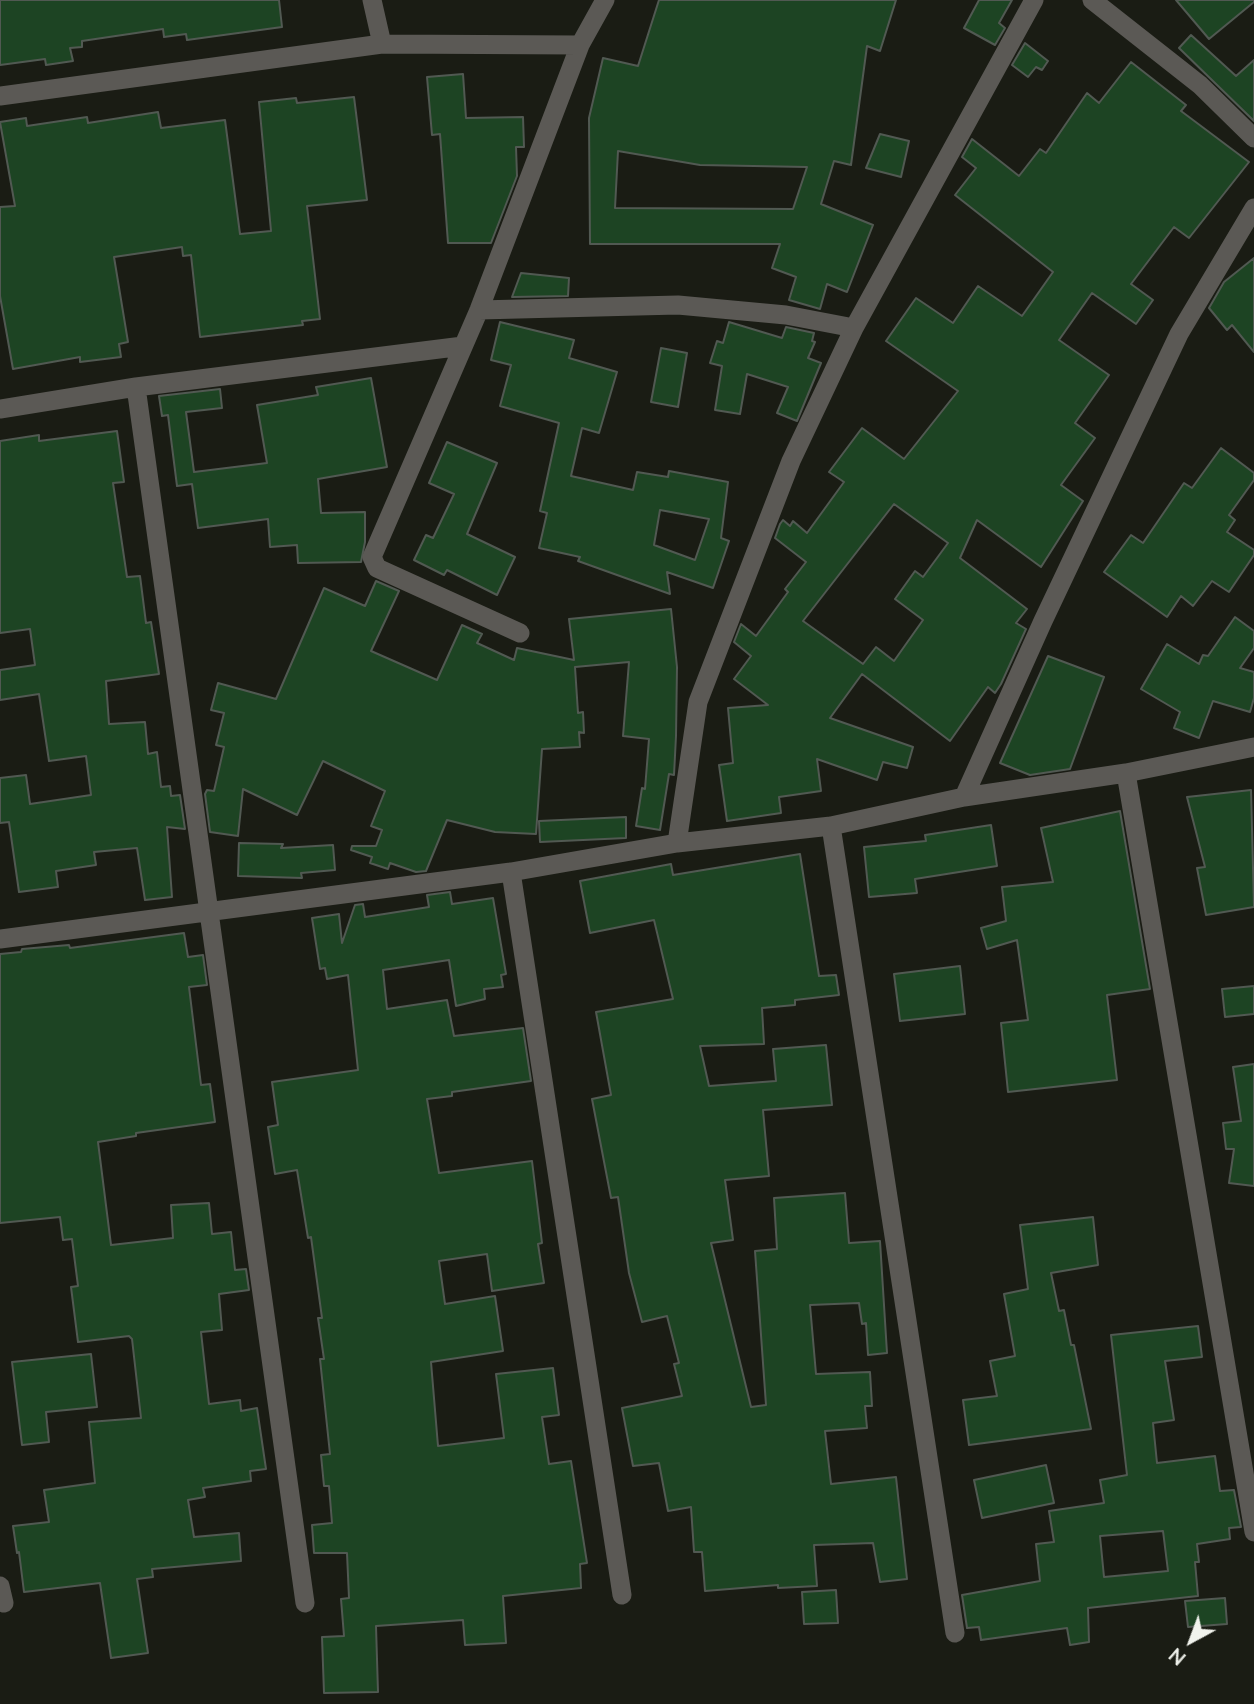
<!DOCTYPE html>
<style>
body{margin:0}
#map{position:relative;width:1254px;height:1704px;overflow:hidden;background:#1a1c14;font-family:Lato,sans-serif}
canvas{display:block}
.north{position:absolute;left:1156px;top:1606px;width:70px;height:70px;-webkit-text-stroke:5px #1a1c14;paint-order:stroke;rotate:221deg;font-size:19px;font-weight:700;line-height:28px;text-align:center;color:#f1f3ed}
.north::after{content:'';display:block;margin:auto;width:24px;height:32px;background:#f1f3ed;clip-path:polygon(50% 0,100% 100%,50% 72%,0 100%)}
</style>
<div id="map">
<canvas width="1254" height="1704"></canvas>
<div class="north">N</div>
</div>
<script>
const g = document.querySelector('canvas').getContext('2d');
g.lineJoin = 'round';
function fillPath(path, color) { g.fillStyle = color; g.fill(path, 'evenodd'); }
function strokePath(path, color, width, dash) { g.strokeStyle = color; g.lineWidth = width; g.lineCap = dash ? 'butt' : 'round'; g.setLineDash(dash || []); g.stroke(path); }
const building = new Path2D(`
 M0 0H279L282 27 187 40 186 34 164 37 163 29 82 41V47L70 48 73 61 46 65 45 59 0 65Z
 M659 0H896L880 51 867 46 851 165 834 161 821 204 873 225 847 292 827 284 820 309 789 300 796 277 772 268 780 244H590L589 118 603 58 638 66ZM618 151 700 165 807 167 793 209 615 208Z
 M979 0H1012L999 23 1005 28 995 45 964 28Z
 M1176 0H1254V2L1209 39Z
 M1191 35 1236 76 1254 60V121L1179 48Z
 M1025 43 1048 61 1042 70 1036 67 1028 77 1012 65Z
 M1131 62 1186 105 1181 111 1249 162 1189 238 1174 227 1131 284 1153 300 1136 324 1092 293 1059 340 1109 375 1075 423 1095 438 1061 485 1083 501 1041 567 977 520 960 558 1027 609 1016 623 1026 629 1001 684 995 693 988 687 950 741 862 674 830 718 913 747 907 768 883 762 877 780 817 759 821 791 779 797 781 813 727 821 719 765 733 763 728 708 768 705 734 679 751 656 734 642 741 624 756 636 788 592 785 589 806 562 775 538 780 524 783 520 790 526 793 521 807 533 844 482 829 472 862 428 904 459 958 391 886 341 916 298 953 323 978 286 1022 316 1053 272 955 195 976 168 962 157 972 139 1019 176 1040 149 1046 153 1087 93 1099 103ZM894 504 948 543 923 577 915 571 895 599 923 620 894 661 876 647 863 664 803 621Z
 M463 74 466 118 523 117 524 147H516L517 176 491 243H448L440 134 432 135 427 77Z
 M354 97 367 200 307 206 320 319 302 321 303 325 200 337 191 255 183 256 182 247 114 257 128 342 119 344 121 357 80 362V357L13 369 0 296V207L15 206 0 122 26 118 27 126 87 117 88 123 158 112 161 128 225 120 240 234 271 231 259 102 296 98 297 103Z
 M880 134 909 141 901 177 866 168Z
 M1254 258V352L1232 325 1227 330 1209 308 1224 282Z
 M521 273 569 278 568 296 512 297Z
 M500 322 574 340 569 358 617 372 599 433 582 428 571 476 633 490 637 472 668 477 669 471 728 482 721 538 729 541 713 588 667 572 670 594 578 561 580 557 539 548 547 513 540 511 559 423 500 406 511 365 491 360ZM660 510 709 519 695 560 654 545Z
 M729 322 782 338 786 327 814 333 812 341 815 342 808 358 821 363 797 421 777 413 788 387 747 374 740 414 715 410 722 366 710 363 717 341 723 343Z
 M661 348 687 353 678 407 651 402Z
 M371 378 387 467 318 479 321 513 365 512V542L361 562 298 563 297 545 270 547 268 519 198 528 192 484 177 486 168 415 162 416 159 396 220 389 222 408 186 412 194 472 267 463 257 405 318 395 316 387Z
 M117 431 124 482 113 483 127 577 140 576 146 623 151 622 159 674 106 681 109 724 145 722 148 754 157 752 161 787 170 786 171 796 180 795 185 829 167 827 172 897 145 900 137 848 94 852 96 865 56 871 58 887 19 892 9 822 0 823V778L26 775 30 804 91 795 86 756 49 761 39 694 0 700V670L35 665 30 629 0 633V441L39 435V441Z
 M447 442 497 463 467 534 515 557 497 595 447 570 444 575 414 560 426 535 433 538 454 494 429 483Z
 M1221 448 1254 473V480L1229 515 1235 520 1227 532 1254 550V555L1229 592 1212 581 1193 606 1181 596 1167 617 1104 572 1131 535 1143 543 1184 483 1192 488Z
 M376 581 399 591 371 651 437 680 462 625 482 634 477 643 514 660 517 648 574 660 569 619 671 609 677 667 676 736 674 775 669 774 660 830 636 826 642 788 645 789 649 739 623 736 629 662 575 667 578 713 583 712 584 733 579 732 580 747 542 749 536 834 495 832 447 820 426 871 416 872 390 863 388 869 370 863 372 857 351 850 352 846H376L382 830 371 826 385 791 323 761 297 815 243 789 238 836 210 832 205 794 207 790 214 791 224 747 216 745 224 713 211 710 218 683 276 699 324 588 365 606Z
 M1235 617 1254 631V648L1240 668 1254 672V698L1250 712 1213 701 1199 738 1174 728 1180 712 1141 689 1167 644 1199 664 1203 655 1208 656Z
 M1048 656 1104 677 1070 769 1030 775 1000 763Z
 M1251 790 1254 907 1206 915 1197 868 1205 867 1187 797Z
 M1120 811 1150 989 1107 995 1117 1080 1008 1092 1001 1023 1028 1020 1017 940 987 949 981 928 1006 921 1002 887 1053 882 1041 828Z
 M626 817V838L540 842 539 821Z
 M991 825 997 866 915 879 917 893 869 897 864 847 926 841 925 835Z
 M239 843 283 844 281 848 333 845 335 870 301 873 302 878 238 876Z
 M800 854 819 976 836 975 839 995 795 1000V1005L762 1008 764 1044 700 1046 709 1086 776 1081 773 1049 826 1045 832 1105 763 1110 769 1176 725 1180 733 1240 711 1243 751 1407 766 1405 755 1251 777 1249 774 1198 845 1193 849 1243 880 1241 887 1353 868 1355 866 1323 862 1324 859 1303 810 1305 816 1374 870 1372 872 1406H865L867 1428 825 1431 831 1484 896 1477 907 1579 880 1582 873 1543 814 1545 817 1586 778 1588V1585L705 1591 702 1552H694L691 1507 668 1511 659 1463 633 1466 622 1408 682 1396 674 1364 679 1363 667 1316 642 1322 629 1273 618 1197 611 1198 592 1099 611 1095 596 1012 673 999 654 920 590 933 580 881 671 864 673 875Z
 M450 892 452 904 493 898 506 974 501 975 503 987 484 989 485 999 456 1006 449 960 383 970 387 1009 447 1000 454 1036 523 1028 531 1081 452 1092V1096L427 1099 439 1173 532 1161 542 1243 538 1244 544 1283 492 1291 487 1254 439 1261 445 1304 495 1296 503 1351 431 1362 438 1446 504 1438 496 1374 553 1368 559 1415 542 1417 549 1464 571 1461 587 1563 580 1564 581 1588 503 1596 506 1643 465 1645 463 1620 376 1626 378 1692 324 1693 322 1637 344 1636 341 1599 349 1598 347 1553H314L312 1525 332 1523 329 1486H324L321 1455 330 1454 320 1359H324L318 1318H322L311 1237 308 1238 297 1170 275 1174 268 1127 278 1125 272 1082 358 1070 348 975 327 979 325 968 320 969 312 918 339 914 342 943 355 905 363 904 365 917 429 907 427 895Z
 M184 933 188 957 203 955 207 985 189 987 201 1085 210 1084 215 1122 136 1133V1136L98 1142 111 1245 173 1238 171 1205 209 1203 212 1234 231 1232 235 1270 246 1269 249 1290 219 1294 222 1330 201 1332 209 1404 240 1400 241 1411 257 1408 266 1469 250 1471 251 1481 203 1488 205 1497 188 1500 194 1537 239 1533 241 1561 152 1569 153 1577 137 1579 148 1653 111 1658 100 1583 24 1592 19 1552 17 1553 13 1526 49 1522 44 1490 95 1483 89 1422 141 1418 132 1339 129 1336 78 1342 71 1287 78 1286 72 1239 63 1240 60 1217 0 1223V954L21 952 22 949 69 945 70 948Z
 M960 966 965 1014 900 1021 894 974Z
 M1254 986V1014L1225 1017 1222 989Z
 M1254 1064V1186L1229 1183 1234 1149H1226L1223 1123 1241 1121 1233 1067Z
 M1093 1217 1098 1265 1051 1273 1059 1311 1064 1310 1071 1345H1074L1091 1429 969 1445 963 1400 997 1396 990 1361 1015 1356 1004 1294 1028 1289 1020 1225Z
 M1198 1326 1202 1357 1165 1361 1174 1420 1153 1423 1157 1463 1215 1456 1220 1491 1234 1490 1241 1527 1229 1528 1230 1539 1197 1544 1199 1562H1195L1198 1596 1088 1608 1089 1642 1070 1645 1067 1628 981 1640 979 1627 967 1628 962 1595 1040 1581 1036 1544 1054 1542 1049 1511 1104 1503 1100 1480 1127 1475 1111 1335ZM1163 1531 1168 1571 1104 1577 1100 1536Z
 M91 1354 97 1407 46 1412 49 1442 22 1445 12 1362Z
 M1046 1465 1054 1503 982 1518 974 1480Z
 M836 1590 838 1623 804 1624 802 1592Z
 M1225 1598 1227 1624 1188 1627 1185 1601Z`);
fillPath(building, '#1d4423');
strokePath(building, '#515952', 2);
strokePath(new Path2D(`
 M372 0 382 44
 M1092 0 1200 85 1254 138
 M0 96 382 44 580 45
 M479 310 678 305 786 315 854 328
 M136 387 305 1603
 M0 409 136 387 463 346
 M520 633 377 568 372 557 479 310 580 45 605 0
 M1126 773 1254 1532
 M964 797 1043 621 1179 334 1254 208
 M831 826 955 1633
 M677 843 698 702 791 461 854 328 1034 0
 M511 872 622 1595
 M0 939 511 872 677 843 831 826 964 797 1126 773 1254 747
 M0 1586 4 1603`), '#5b5955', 19);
</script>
